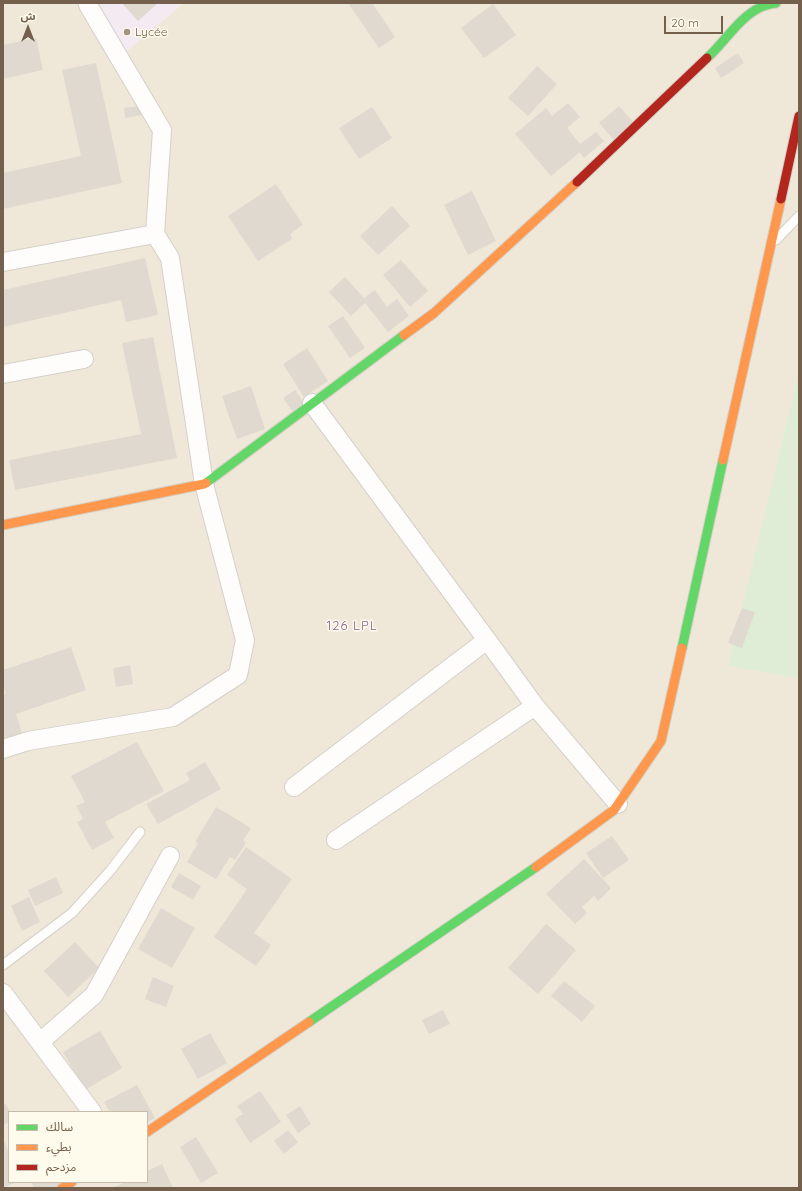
<!DOCTYPE html>
<meta charset="utf-8">
<style>
body{margin:0}
#map{position:relative;width:802px;height:1191px;overflow:hidden;background:#f6f3eb;font-family:Quicksand,"Noto Sans Arabic",sans-serif}
canvas{display:block}
.frame{position:absolute;inset:0;border:4px solid #74604c;pointer-events:none}
.legend{position:absolute;left:8px;top:1111px;width:140px;height:72px;box-sizing:border-box;background:#fefaec;border:1px solid #c7bcac;margin:0;padding:5px 7px;list-style:none;font-size:12px;color:#74604c}
.legend li{display:flex;align-items:center;gap:8px;height:20px}
.legend b{width:20px;border:1px solid #c7bcac}
.north{position:absolute;left:8px;top:8px;width:40px;height:40px;-webkit-text-stroke:3px #fefaec;paint-order:stroke;rotate:0deg;font-size:11px;font-weight:700;line-height:16px;text-align:center;color:#74604c}
.north::after{content:'';display:block;margin:auto;width:14px;height:18px;background:#74604c;clip-path:polygon(50% 0,100% 100%,50% 72%,0 100%)}
.scale{position:absolute;left:664px;top:16px;width:59px;height:18px;box-sizing:border-box;border:2px solid #74604c;border-top:0;padding-left:5px;font-size:12px;line-height:14px;white-space:nowrap;color:#74604c;-webkit-text-stroke:3px #fefaec;paint-order:stroke}
</style>
<div id="map">
<canvas width="802" height="1191"></canvas>
<div class="frame"></div>
<ul class="legend">
<li><b style="height:5px;background:#63d668"></b>سالك</li>
<li><b style="height:5px;background:#ff974d"></b>بطيء</li>
<li><b style="height:5px;background:#b3261e"></b>مزدحم</li>
</ul>
<div class="north">ش</div>
<div class="scale">20 m</div>
</div>
<script>
const g = document.querySelector('canvas').getContext('2d');
g.lineJoin = 'round';
function fillPath(path, color) { g.fillStyle = color; g.fill(path, 'evenodd'); }
function strokePath(path, color, width, dash) { g.strokeStyle = color; g.lineWidth = width; g.lineCap = dash ? 'butt' : 'round'; g.setLineDash(dash || []); g.stroke(path); }
function write(font, color, halo, rows, align = 'center') {
  g.font = font + ' Quicksand,sans-serif'; g.lineWidth = 3; g.setLineDash([]); g.textBaseline = 'middle'; g.strokeStyle = halo; g.fillStyle = color; for (const [text, x, y, turn = 0] of rows) {
    g.save(); g.translate(x, y); g.rotate((+turn || 0) * Math.PI / 180); g.textAlign = isNaN(turn) ? turn : align; if (halo) g.strokeText(text, 0, 0); g.fillText(text, 0, 0); g.restore();
  }
}
fillPath(new Path2D(`
 M3 3H799V1188H3ZM9 1112H147V1182H9Z`), '#efe8d9');
fillPath(new Path2D(`
 M88 3H184L119 58Z`), '#f4eaf2');
fillPath(new Path2D(`
 M799 372V678L728 666Z`), '#e0edd6');
fillPath(new Path2D(`
 M122 3H158L138 21Z
 M348 3H372L395 37 379 48Z
 M493 4 516 35 484 58 461 28Z
 M36 38 43 70 3 79V45Z
 M738 53 744 63 721 78 715 68Z
 M96 63 122 183 3 209V173L81 156 62 70Z
 M537 66 557 84 528 116 508 98Z
 M568 103 580 117 567 128 580 144 596 132 604 141 584 158 580 152 551 176 515 134 546 108 552 116Z
 M140 106 142 115 125 118 124 108Z
 M619 106 634 123 614 140 599 123Z
 M372 107 392 138 359 159 339 128Z
 M276 184 303 225 290 234 292 239 258 261 228 216Z
 M472 191 496 241 468 255 444 205Z
 M392 206 410 226 378 255 360 236Z
 M145 258 158 315 126 322 121 300 3 327V290Z
 M401 260 428 291 410 307 383 275Z
 M345 277 364 298 375 290 387 307 397 299 409 316 388 332 365 303 351 316 329 292Z
 M343 316 365 348 350 358 328 326Z
 M153 337 177 458 15 490 9 460 141 434 122 343Z
 M307 348 328 381 304 397 283 364Z
 M251 386 265 429 237 439 222 396Z
 M295 390 304 403 292 411 283 398Z
 M742 608 755 612 742 648 728 643Z
 M71 647 86 690 16 714 22 733 3 739V695L6 694 3 684V670Z
 M130 665 133 684 116 687 113 668Z
 M137 742 164 791 105 822 114 838 92 850 77 822 83 819 76 806 85 802 71 776Z
 M205 762 221 789 158 824 146 804 190 780 186 773Z
 M216 807 251 828 243 841 246 843 235 860 230 857 216 879 187 862 198 843 195 842Z
 M612 836 629 860 603 878 586 853Z
 M246 847 292 879 254 933 271 945 256 966 214 937 247 889 227 875Z
 M584 859 611 888 598 901 594 896 582 907 587 913 575 924 546 894Z
 M179 873 201 886 193 900 171 887Z
 M56 877 63 893 35 906 28 890Z
 M29 897 40 922 22 931 11 906Z
 M161 908 195 928 172 968 138 949Z
 M546 924 576 950 538 994 508 968Z
 M75 942 99 968 68 997 44 971Z
 M153 977 174 986 166 1007 145 999Z
 M564 981 595 1006 582 1022 551 996Z
 M443 1010 450 1024 429 1034 422 1020Z
 M100 1031 122 1068 85 1090 63 1052Z
 M210 1033 227 1063 198 1079 181 1049Z
 M137 1085 155 1118 147 1122V1112H110L104 1102Z
 M260 1091 281 1122 250 1143 235 1119 243 1114 237 1106Z
 M6 1104 10 1112 9 1122 3 1125V1105Z
 M300 1106 311 1124 298 1133 286 1115Z
 M288 1130 298 1142 284 1154 274 1141Z
 M196 1137 218 1173 201 1183 180 1147Z
 M3 1138 9 1153V1182H17L3 1188Z
 M162 1164 173 1188H112L125 1182H147V1171Z
 M31 1182H68L58 1188H34Z`), '#e0d9d0');
const lane = new Path2D(`
 M776 240 799 216
 M3 965 72 913 110 871 140 832`);
const street = new Path2D(`
 M88 3V5L162 130 155 234
 M3 262 155 234 170 258 204 484 245 640 238 675 173 717 28 741 3 749
 M3 374 84 359
 M535 706 618 804
 M294 787 487 640 312 403
 M336 840 535 706 487 640
 M3 993 92 1112
 M40 1042 94 995 170 856`);
const fast = new Path2D(`
 M707 58C725 42 739 17 761 7 765 5 771 4 776 3
 M206 483 404 335
 M682 648 723 460
 M309 1022 536 867`);
const slow = new Path2D(`
 M404 335 434 313 577 182
 M723 460 781 199
 M3 525 204 484 206 483
 M536 867 614 810 661 741 682 648
 M147 1132 309 1022
 M62 1188 72 1182`);
const jam = new Path2D(`
 M577 182 707 58
 M781 199 799 116`);
strokePath(lane, '#d5d0c8', 11);
strokePath(street, '#d5d0c8', 20);
strokePath(fast, '#d4cfc6', 11);
strokePath(slow, '#d4cfc6', 11);
strokePath(jam, '#d4cfc6', 11);
strokePath(lane, '#fefdfc', 9);
strokePath(street, '#fefdfc', 18);
strokePath(fast, '#63d668', 9);
strokePath(slow, '#ff974d', 9);
strokePath(jam, '#b3261e', 9);
for (const [x, y, r, color] of [
 [127,32,4,"#a29384"]
]) { const dot = new Path2D(); dot.arc(x, y, r, 0, 2 * Math.PI); g.fillStyle = color; g.fill(dot); strokePath(dot, '#fefaec', 1.5); }
write('12px', '#74604c', '#fefaec', [
 ["Lycée",135,32]
], 'left');
g.letterSpacing = '1px';
write('13px', '#886490', '#fefaec', [
 ["126 LPL",352,626]
]);
g.letterSpacing = '0px';
</script>
